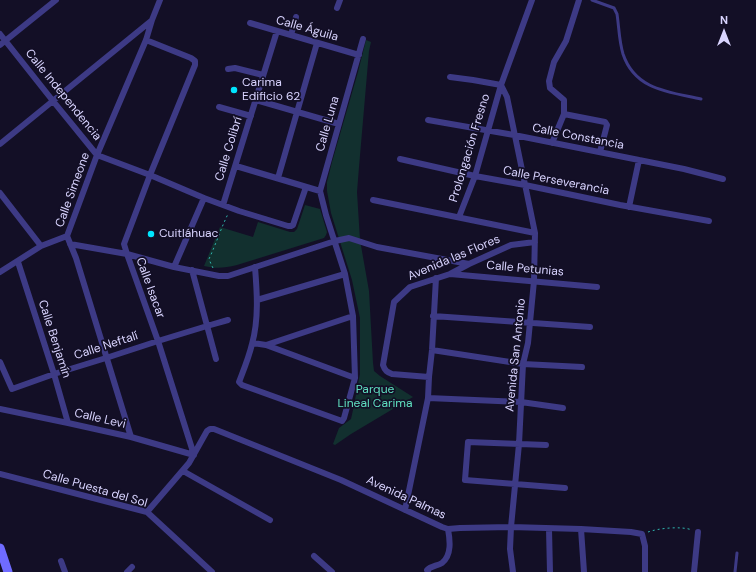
<!DOCTYPE html>
<meta charset="utf-8">
<style>
body{margin:0}
#map{position:relative;width:756px;height:572px;overflow:hidden;background:#130f26;font-family:"DM Sans",sans-serif}
canvas{display:block}
.north{position:absolute;left:704px;top:12px;width:40px;height:40px;-webkit-text-stroke:3px #130f26;paint-order:stroke;rotate:0deg;font-size:11px;font-weight:700;line-height:16px;text-align:center;color:#d9d4ff}
.north::after{content:'';display:block;margin:auto;width:14px;height:18px;background:#d9d4ff;clip-path:polygon(50% 0,100% 100%,50% 72%,0 100%)}
</style>
<div id="map">
<canvas width="756" height="572"></canvas>
<div class="north">N</div>
</div>
<script>
const g = document.querySelector('canvas').getContext('2d');
g.lineJoin = 'round';
function fillPath(path, color) { g.fillStyle = color; g.fill(path, 'evenodd'); }
function strokePath(path, color, width, dash) { g.strokeStyle = color; g.lineWidth = width; g.lineCap = dash ? 'butt' : 'round'; g.setLineDash(dash || []); g.stroke(path); }
function write(font, color, halo, rows, align = 'center') {
  g.font = font + ' "DM Sans",sans-serif'; g.lineWidth = 3.5; g.setLineDash([]); g.textBaseline = 'middle'; g.strokeStyle = halo; g.fillStyle = color; for (const [text, x, y, turn = 0] of rows) {
    g.save(); g.translate(x, y); g.rotate((+turn || 0) * Math.PI / 180); g.textAlign = isNaN(turn) ? turn : align; if (halo) g.strokeText(text, 0, 0); g.fillText(text, 0, 0); g.restore();
  }
}
fillPath(new Path2D(`
 M366 40 371 42 369 51 359 167 357 192 360 240 369 291 373 363 374 371 380 376 413 397 351 434 335 445 333 444 339 428 351 419 353 410 360 374V318L352 280 331 213 327 191V182L332 162 358 72Z
 M305 205 320 209 327 232 326 235 324 238 237 265C224 268 217 269 204 266L220 227 253 237 258 222 290 232H294L297 229Z`), '#12302f');
strokePath(new Path2D(`
 M213 268 211 264 209 259C216 244 221 228 228 214
 M648 532C659 528 682 526 692 530`), '#2fb8b0', 1, [2, 3]);
strokePath(new Path2D(`
 M592 0 614 8 617 14C619 27 619 41 623 54 635 90 669 92 701 99
 M735 572 737 553`), '#3d3a85', 3);
strokePath(new Path2D(`
 M337 8 340 0
 M250 23 359 55
 M0 34 53 101 97 155 150 175 204 198 239 211 288 226H291L293 225 306 187
 M291 35 296 17
 M146 40 191 58 195 61V65L150 175 124 244 127 254 158 341 194 455
 M0 45 56 0
 M228 69 235 68 263 75
 M450 77 473 80 501 85
 M501 85 507 97 535 233 534 281 528 343 523 364 519 444 511 527 510 549 513 572
 M256 100 339 124
 M219 107 251 116
 M564 114 605 122 607 125 600 152
 M428 120 514 135 684 169 723 179
 M552 143 564 114V100L550 88 549 81 554 62 566 41 579 0
 M0 144 151 21
 M400 159 475 176 525 185 620 205 709 221
 M236 166 320 191
 M278 178 317 43
 M0 193 41 246
 M373 200 535 233
 M223 205 277 31
 M629 207 639 160
 M459 217 475 176 501 85 532 0
 M70 244 127 254 174 267 219 276H228L335 241 349 238 377 247 469 264
 M18 262 54 374 68 423
 M174 267 204 198
 M255 267C257 292 259 319 252 344 249 357 244 369 239 382L242 385 342 421 344 418 355 378 353 316 345 274 326 215 320 191 363 39
 M192 270 216 359
 M0 272 41 246 67 236
 M450 274 597 287
 M257 300 345 274
 M433 316 590 327
 M253 343 266 345 353 316
 M266 345 355 378
 M432 350 523 364 582 367
 M0 362 12 389 54 374 106 358 158 341 207 326 228 320
 M429 377 392 374C387 372 385 371 383 365L394 302 410 287 450 274 469 264 511 245 535 242
 M428 398 521 402 563 408
 M0 409 68 423 131 437 194 455
 M131 437 76 258 67 236 97 155 146 40 152 20 160 0
 M546 445 468 442 465 480 565 488
 M183 471 270 520
 M0 474 147 512 212 572
 M405 510 428 398 429 377 432 350 436 278
 M147 512 189 463 207 431 210 429H214L341 480 442 527 448 529 460 528 511 527 581 529 631 532 642 534 645 546V572
 M549 529 550 572
 M581 529 584 572
 M314 556 332 572
 M61 561 65 572
 M127 572 132 567
 M428 572 427 570C431 566 437 566 442 563 452 555 450 540 448 529
 M694 572 698 532`), '#3d3a85', 6);
strokePath(new Path2D(`
 M0 548 8 572`), '#6f6bff', 9);
for (const [x, y, r, color] of [
 [234,90,4,"#00e5ff"],
 [151,234,4,"#00e5ff"]
]) { const dot = new Path2D(); dot.arc(x, y, r, 0, 2 * Math.PI); g.fillStyle = color; g.fill(dot); strokePath(dot, '#130f26', 1.5); }
write('12px', '#d9d4ff', '#130f26', [
 ["Calle Águila",307,29,16],
 ["Calle Independencia",63,95,51],
 ["Calle Luna",328,124,-74],
 ["Calle Constancia",578,137,11],
 ["Prolongación Fresno",470,148,-73],
 ["Calle Colibrí",229,149,-73],
 ["Calle Perseverancia",556,181,11],
 ["Calle Simeone",73,190,-70],
 ["Avenida las Flores",454,258,-23],
 ["Calle Petunias",525,269,5],
 ["Calle Isacar",150,288,70],
 ["Calle Benjamín",54,339,72],
 ["Calle Neftalí",106,346,-18],
 ["Avenida San Antonio",516,355,-84],
 ["Calle Levi",100,419,13],
 ["Calle Puesta del Sol",95,489,16],
 ["Avenida Palmas",406,498,25]
]);
write('12px', '#d9d4ff', '#130f26', [
 ["Carima",242,83],
 ["Edificio 62",242,97],
 ["Cuitláhuac",159,234]
], 'left');
write('12px', '#5fe0c0', '#130f26', [
 ["Parque",375,390],
 ["Lineal Carima",375,404]
]);
</script>
